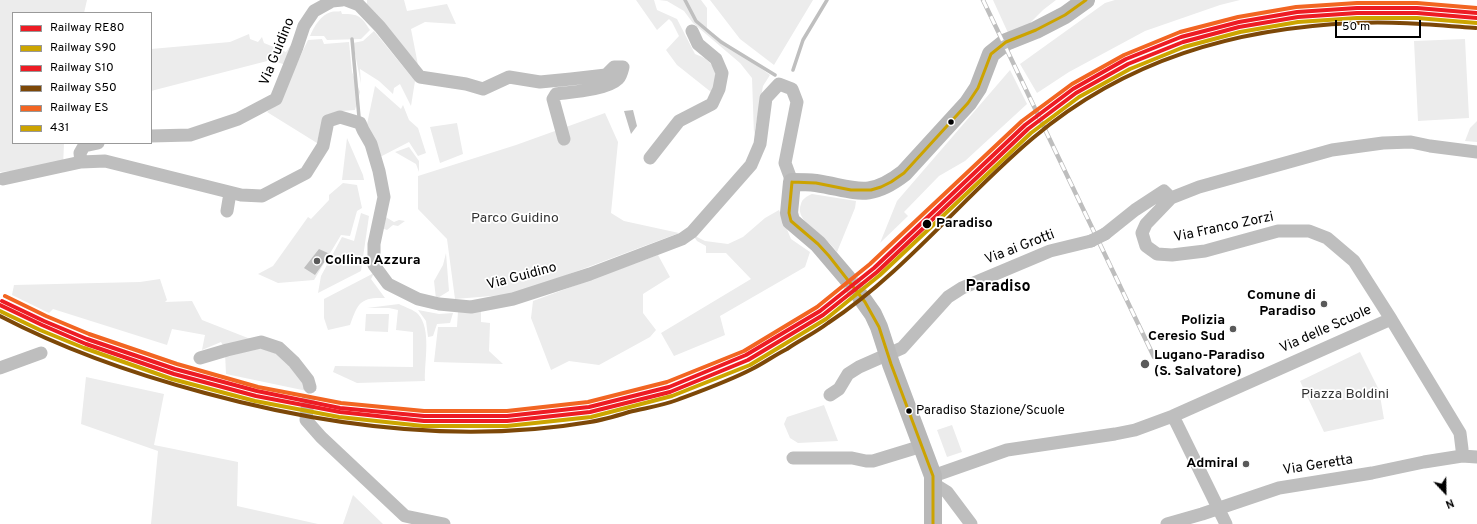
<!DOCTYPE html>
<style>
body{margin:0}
#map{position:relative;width:1477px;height:524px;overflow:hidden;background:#fff;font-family:Overpass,sans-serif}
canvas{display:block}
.legend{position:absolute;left:12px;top:12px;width:140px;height:132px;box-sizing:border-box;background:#fff;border:1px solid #999;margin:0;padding:5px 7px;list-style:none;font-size:12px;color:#000}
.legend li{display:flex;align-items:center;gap:8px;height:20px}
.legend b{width:20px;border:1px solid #999}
.north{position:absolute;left:1425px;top:472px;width:40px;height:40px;-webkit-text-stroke:3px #fff;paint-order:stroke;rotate:158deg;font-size:11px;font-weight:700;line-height:16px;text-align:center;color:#000}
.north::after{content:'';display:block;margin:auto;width:14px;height:18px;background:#000;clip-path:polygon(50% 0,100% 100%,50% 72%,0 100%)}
.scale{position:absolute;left:1335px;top:20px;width:86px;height:18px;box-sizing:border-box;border:2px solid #000;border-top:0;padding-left:5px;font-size:12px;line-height:14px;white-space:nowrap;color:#000;-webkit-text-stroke:3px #fff;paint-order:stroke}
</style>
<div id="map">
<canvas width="1477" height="524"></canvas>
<ul class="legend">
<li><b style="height:5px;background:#ed1c24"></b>Railway RE80</li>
<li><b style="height:5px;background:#cca500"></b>Railway S90</li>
<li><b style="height:5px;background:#ed1c24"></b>Railway S10</li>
<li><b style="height:5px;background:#7d4808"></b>Railway S50</li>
<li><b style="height:5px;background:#f26522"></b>Railway ES</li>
<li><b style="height:5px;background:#cca300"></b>431</li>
</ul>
<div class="north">N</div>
<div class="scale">50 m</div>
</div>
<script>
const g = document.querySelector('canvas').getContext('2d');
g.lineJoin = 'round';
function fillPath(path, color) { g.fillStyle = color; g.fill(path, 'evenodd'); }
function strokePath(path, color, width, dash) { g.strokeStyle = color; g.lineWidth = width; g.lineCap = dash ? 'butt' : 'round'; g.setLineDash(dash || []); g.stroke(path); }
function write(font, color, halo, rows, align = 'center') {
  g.font = font + ' Overpass,sans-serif'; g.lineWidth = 3.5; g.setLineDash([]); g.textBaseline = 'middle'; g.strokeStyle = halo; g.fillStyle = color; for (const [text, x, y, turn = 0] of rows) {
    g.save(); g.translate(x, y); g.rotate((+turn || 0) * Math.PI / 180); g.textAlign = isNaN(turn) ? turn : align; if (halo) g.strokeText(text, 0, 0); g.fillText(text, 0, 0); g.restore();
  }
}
fillPath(new Path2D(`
 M0 0H87L84 13H13V143H64L63 167 0 172Z
 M367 0H404L407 11 447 4 456 24 425 22 411 29 418 65 367 5Z
 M636 0H654L657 10 677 19 695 54C712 60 715 67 718 84L711 92 677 65 666 50 679 36 672 22 669 19 657 30Z
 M659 0H701L707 8V29L770 75 763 86 754 135 752 78 740 63 693 23 684 11 667 1Z
 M710 0H813L774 65 740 39Z
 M993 0H1056L1043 10 1027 26 1009 35Z
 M1115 0H1240L1220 5 1145 31 1069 72 1037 93 1020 64 1105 3Z
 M341 11 342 14C359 14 361 16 370 30L361 39 327 40 324 36H310C314 26 321 15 331 12 334 11 338 12 341 11Z
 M374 31 415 81 411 106 400 84 394 88 393 94 379 81 360 69 361 84 353 43 363 41Z
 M249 34 250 39 258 42 262 37 264 43 286 52 290 46 295 47 286 65 271 60 151 91V49L230 42Z
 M322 39 324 44 349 42 352 72 360 92 355 110 342 111 322 121 317 143 267 112 279 101 308 40Z
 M1465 39 1469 118 1418 121 1414 41Z
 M1010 70 1027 104 965 161 939 176 904 212 908 216 880 243 897 201Z
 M375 86 401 109 403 105 409 120 418 128 426 153 418 156 409 142 380 157 366 129Z
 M605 113 618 142 611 213 624 221 679 233 516 294 455 299 447 239 418 209V176L516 145Z
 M1477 121V142L1465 141 1470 128Z
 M457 123 463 154 440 163 430 127Z
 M347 138 363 175 364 180H342Z
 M409 147 419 161V172L416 164 395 152Z
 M343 183 357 185 362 208 357 211 350 236 341 235 314 280 278 283 258 274 273 266 308 217 311 219 329 200V195Z
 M812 194 856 201 855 208 837 252C833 247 829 242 824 238 815 229 795 219 801 204 802 199 807 196 812 194Z
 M779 210 791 239 810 252 805 267 720 316 725 335 674 356 661 333 751 279 726 253H706V246L697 241 693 235 705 241 728 244 743 237 765 218Z
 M361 213 369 216 361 271 318 293 321 276 342 237 354 241Z
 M384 216 394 222 399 220 405 221 398 226 393 225 387 230 382 228Z
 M446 253 449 291 436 299 434 281 443 265Z
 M658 255 670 277 643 294V313L656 330 650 337 599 365 569 361 551 370 531 318 533 301Z
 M374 273 371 279 385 298C360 297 358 303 350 325L328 330 324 318V299Z
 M160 279 167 300 165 302 192 301 202 320 253 340 224 347 221 342 202 350 205 335 172 329 167 345 53 309 49 313 12 295 14 285 140 282Z
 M399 304C405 307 414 310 418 314 432 329 424 363 425 381L357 383 333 372 335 366 413 367V332L396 330 398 310 389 308H367Z
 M418 310 439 314 453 313 450 323 437 324 433 336 428 337 426 321Z
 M458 311H481V322L490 323 489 351 503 364 434 362 438 327H457Z
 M366 314H389L388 332 365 331Z
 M263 346 276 352 304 381 307 391 226 374 225 353Z
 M1360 352 1379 390 1384 419 1324 432 1300 381Z
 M86 377 164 394 154 445 238 462 237 506 318 524H151L158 451 81 424Z
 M824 405 838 441 798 443 790 438 784 424 787 417Z
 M952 425 962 452 947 457 937 430Z
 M353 495 383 524H343Z`), '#ececec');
fillPath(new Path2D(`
 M633 110 637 126 631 134 624 111Z
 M319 249 330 254 315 275 304 268Z`), '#bfbfbf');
strokePath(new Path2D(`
 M685 0 696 21 721 42 775 75
 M352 39 359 117
 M793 70 803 40 827 0`), '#bfbfbf', 3.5);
strokePath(new Path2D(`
 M307 409 310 387`), '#d9d9d9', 13, [13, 6]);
strokePath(new Path2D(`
 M847 278 861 297`), '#d9d9d9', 18, [18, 9]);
strokePath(new Path2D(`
 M346 0 359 5 380 27 420 77 466 84 483 89 509 77 540 82 571 79 606 75 614 67H623C622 71 621 76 618 79 607 90 571 92 556 94L553 99 564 139
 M151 136 190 135 238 119 276 99 297 47 304 26 314 11 332 1 342 0
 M98 143 84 146 80 153 81 162 105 161 241 195 262 196 306 173 323 146 328 121 340 117 360 123 363 130 371 144 379 171 384 197 374 244V265L388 284 418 299 439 304 471 307 513 299 590 274 682 239 692 232 751 165 760 144 766 98 779 84 792 89 797 102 785 163 792 182
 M650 158 679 121 712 104 719 89 722 73 716 59 698 44 692 31
 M3 179 81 162
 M227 211 230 193
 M1105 234 1135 210 1164 191 1171 198
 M200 358 227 350 261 342 279 348 294 362 308 380 310 387
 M0 368 41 353
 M830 395 839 389 848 374 859 367 902 348 948 297 962 288 1050 251 1091 241
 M307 409 306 420 321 437 405 516 444 524
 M1173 416 1226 524
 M1462 456V449L1460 433 1391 319 1354 261 1327 238 1309 231H1278L1205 251 1172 255 1157 254 1146 246 1142 233 1146 224 1171 198 1199 187 1332 150 1383 143 1411 142 1430 146 1477 152
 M793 458H852L866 461H873L922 446
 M933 476 1007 450 1115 434 1135 430 1173 416 1391 319
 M934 484 947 492 971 524
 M1167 524 1202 514 1279 488 1372 473 1424 462 1462 456 1477 457`), '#bebebe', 13);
strokePath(new Path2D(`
 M847 278 818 244 791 221 789 213 792 182C800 182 808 182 816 183 855 189 868 201 904 173L968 103 978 88 991 54 1006 42 1036 30 1065 15 1086 0
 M861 297 873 314 879 327 891 364 933 476V524`), '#b8b8b8', 18);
const rail = new Path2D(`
 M983 0 1154 357`);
strokePath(rail, '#bebebe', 4.5);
strokePath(rail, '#fff', 3, [9]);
strokePath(new Path2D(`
 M1091 241 1105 234`), '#bebebe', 13);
strokePath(new Path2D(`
 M792 182 789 213 791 221 818 244 829 256 865 302 879 327 891 364 933 476V524
 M792 182 816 183 851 190H871L881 187 891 182 904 173 968 103 978 88 991 54 1006 42 1036 30 1065 15 1086 0`), '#cca300', 3);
strokePath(new Path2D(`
 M0 305 42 325 86 344 174 374 256 396 340 412 424 421H507L590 412 670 392 748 360 823 315 877 272 1028 129 1076 93 1128 64 1183 42 1239 27 1298 17 1357 13H1417L1477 18`), '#ed1c24', 4);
strokePath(new Path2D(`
 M0 311 40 330 84 348 172 379 255 401 339 417 423 426H507L591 417 672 396 750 365 826 319 880 275 1031 133 1079 97 1130 69 1184 47 1240 32 1298 22 1357 18H1417L1477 23`), '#cca500', 4);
strokePath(new Path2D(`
 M2 301 44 321 87 339 175 369 257 391 340 408 424 416H507L589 407 669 387 746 355 820 311 874 268 1025 125 1073 89 1126 59 1181 37 1239 22 1297 12 1357 8H1417L1477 13`), '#ed1c24', 4);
strokePath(new Path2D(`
 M0 316C65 350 134 374 205 393 330 427 461 444 590 422 603 420 616 416 629 412 645 408 661 406 677 400 701 391 729 381 752 369 764 363 775 355 787 349 800 340 815 333 828 323 905 272 963 197 1033 138 1125 60 1235 28 1355 23 1395 21 1436 25 1476 28`), '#7d4808', 4);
strokePath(new Path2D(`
 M5 296 46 316 89 334 177 364 258 387 341 403 424 411H507L588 402 667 382 744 351 817 307 870 264 1022 121 1072 84 1124 55 1180 32 1238 17 1296 7 1357 3H1417L1477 8`), '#f26522', 4);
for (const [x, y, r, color] of [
 [951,122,3.5,"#000"],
 [927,224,5,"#000"],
 [317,261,4,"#595959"],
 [1324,304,4,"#595959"],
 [1233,329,4,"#595959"],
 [1145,364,5,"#595959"],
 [909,411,3.5,"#000"],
 [1246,464,4,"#595959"]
]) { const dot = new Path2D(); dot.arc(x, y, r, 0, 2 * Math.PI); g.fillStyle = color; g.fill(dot); strokePath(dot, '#fff', 1.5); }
write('13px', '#000', '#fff', [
 ["Paradiso Stazione/Scuole",916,411]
], 'left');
write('14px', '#000', '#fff', [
 ["Via Guidino",278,52,-68],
 ["Via Franco Zorzi",1224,228,-12],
 ["Via ai Grotti",1020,248,-21],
 ["Via Guidino",522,277,-15],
 ["Via delle Scuole",1326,330,-24],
 ["Via Geretta",1318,466,-9]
]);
write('14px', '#333', '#fff', [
 ["Parco Guidino",515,219],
 ["Piazza Boldini",1345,395]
]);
write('bold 14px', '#000', '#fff', [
 ["Paradiso",936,224]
], 'left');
write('bold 14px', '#000', '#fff', [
 ["Collina Azzura",325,261,"left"],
 ["Comune di",1316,296],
 ["Paradiso",1316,312],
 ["Polizia",1225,321],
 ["Ceresio Sud",1225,337],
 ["Lugano-Paradiso",1154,356,"left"],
 ["(S. Salvatore)",1154,372,"left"],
 ["Admiral",1238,464]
], 'right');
write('bold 16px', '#000', '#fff', [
 ["Paradiso",998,288]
]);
</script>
